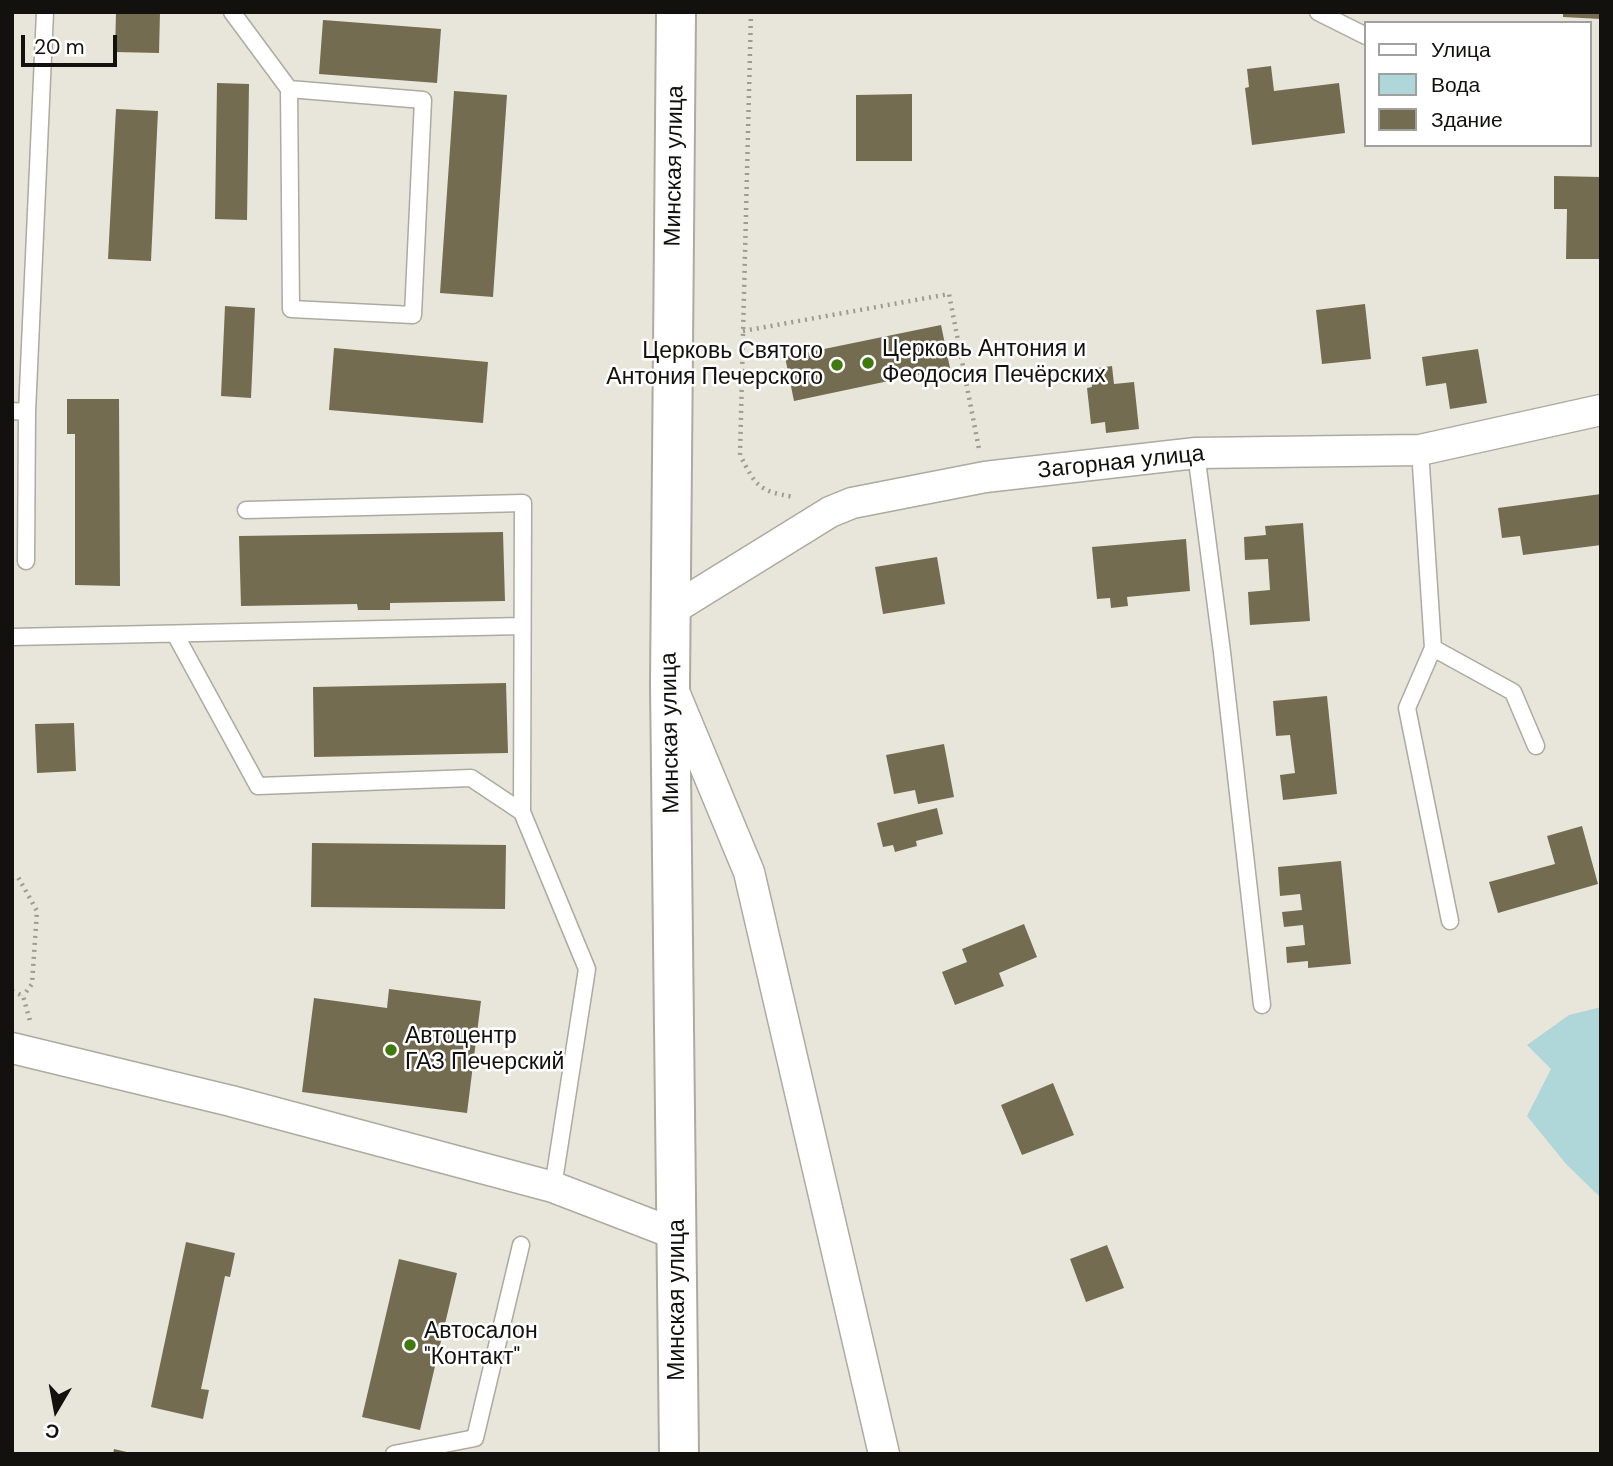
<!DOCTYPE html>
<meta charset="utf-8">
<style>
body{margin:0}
#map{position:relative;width:1613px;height:1466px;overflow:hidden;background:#e8e6da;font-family:"DM Sans",sans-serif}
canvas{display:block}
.frame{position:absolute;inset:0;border:14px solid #12110e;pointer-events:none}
.legend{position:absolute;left:1364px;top:21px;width:228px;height:126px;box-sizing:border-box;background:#fff;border:2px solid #a0a09f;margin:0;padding:9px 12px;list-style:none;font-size:21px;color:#12110e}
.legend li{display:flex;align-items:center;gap:14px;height:35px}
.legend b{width:35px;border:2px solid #a0a09f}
.north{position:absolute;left:21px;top:1375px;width:70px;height:70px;-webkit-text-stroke:5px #fff;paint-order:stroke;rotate:190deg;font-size:19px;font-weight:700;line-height:28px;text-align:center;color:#12110e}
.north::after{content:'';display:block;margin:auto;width:24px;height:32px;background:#12110e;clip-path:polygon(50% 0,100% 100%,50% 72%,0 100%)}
.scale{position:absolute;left:21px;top:35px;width:96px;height:32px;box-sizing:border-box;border:4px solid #12110e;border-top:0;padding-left:9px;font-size:21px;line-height:24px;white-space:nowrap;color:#12110e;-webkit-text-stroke:5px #fff;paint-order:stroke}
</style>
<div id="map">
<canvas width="1613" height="1466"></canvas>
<div class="frame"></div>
<ul class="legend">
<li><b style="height:9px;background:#fff"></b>Улица</li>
<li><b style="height:19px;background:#afd6d8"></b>Вода</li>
<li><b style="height:19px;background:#736c50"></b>Здание</li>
</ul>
<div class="north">С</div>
<div class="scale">20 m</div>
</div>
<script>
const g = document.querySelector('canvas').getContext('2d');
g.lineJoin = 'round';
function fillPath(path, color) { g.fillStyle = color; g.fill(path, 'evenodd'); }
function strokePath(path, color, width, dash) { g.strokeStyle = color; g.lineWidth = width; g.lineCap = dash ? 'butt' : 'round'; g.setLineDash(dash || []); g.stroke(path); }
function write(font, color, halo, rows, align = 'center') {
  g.font = font + ' "DM Sans",sans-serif'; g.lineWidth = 5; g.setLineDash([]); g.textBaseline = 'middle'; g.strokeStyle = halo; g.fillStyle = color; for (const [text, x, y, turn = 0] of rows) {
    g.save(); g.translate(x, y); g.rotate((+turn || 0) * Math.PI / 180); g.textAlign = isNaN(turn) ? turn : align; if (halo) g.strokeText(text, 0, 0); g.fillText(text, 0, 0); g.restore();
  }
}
fillPath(new Path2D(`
 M1601 1007V1198L1566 1164 1527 1116 1551 1069 1527 1045 1569 1015Z`), '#afd6d8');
fillPath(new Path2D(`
 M116 12H160L159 53 115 52Z
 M1563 12H1601V19L1563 17Z
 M323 20 441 29 437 83 319 74Z
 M1271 66 1274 91 1339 83 1345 133 1252 145 1245 88 1249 87 1247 69Z
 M217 83 249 84 247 220 215 219Z
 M454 91 507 95 493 297 440 293Z
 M912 94V161H856V95Z
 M116 109 158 111 151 261 108 259Z
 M1554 176 1601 177V259H1566L1567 209H1554Z
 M1365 304 1371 359 1322 364 1316 310Z
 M225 306 255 308 251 398 221 396Z
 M941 325 950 368 794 401 785 357Z
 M334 348 488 362 483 423 329 410Z
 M1478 349 1487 403 1450 409 1446 383 1426 386 1422 357Z
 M1112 366 1114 384 1134 382 1139 429 1106 433 1105 422 1091 424 1087 388 1092 387 1090 369Z
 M67 399H119L120 586 75 585V434H67Z
 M1601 494V545L1523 555 1520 536 1502 538 1498 508Z
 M1303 523 1310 621 1250 625 1248 592 1270 590 1268 559 1245 560 1244 537 1266 535 1265 526Z
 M503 532 505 601 390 603V610H358L357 604 241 606 239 536Z
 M1186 539 1190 591 1127 597 1128 606 1111 608 1110 598 1097 599 1092 547Z
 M937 557 945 604 883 614 875 567Z
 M506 683 508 753 314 757 313 687Z
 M1327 696 1337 794 1283 800 1280 775 1295 773 1290 735 1276 736 1273 701Z
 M74 723 76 771 37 773 35 724Z
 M944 744 954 797 918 804 915 790 894 794 886 755Z
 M937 808 943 834 916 841 917 846 895 852 893 845 883 847 877 823Z
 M1582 826 1598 884 1498 913 1489 882 1555 864 1547 836Z
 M312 843 506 845 505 909 311 907Z
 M1341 861 1351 964 1308 968V961L1287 963 1286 947 1305 945 1303 925 1284 927 1282 912 1302 910 1300 894 1280 896 1278 867Z
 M1024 924 1037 957 999 973 1004 986 955 1005 942 972 967 962 962 949Z
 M389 989 481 1001 467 1113 302 1092 314 998 387 1008Z
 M1053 1083 1074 1135 1022 1155 1001 1105Z
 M186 1242 235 1253 230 1277 225 1276 201 1389 209 1390 203 1419 151 1407Z
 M1107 1245 1124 1288 1086 1302 1070 1259Z
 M399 1259 457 1273 420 1430 362 1417Z
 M114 1449 131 1453V1454H113Z`), '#736c50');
const lane = new Path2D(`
 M232 12 289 89 291 309 413 315 423 100 289 89
 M1318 12 1366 36
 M12 411 27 412 45 12
 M1420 450 1433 648 1407 708 1450 921
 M1196 453 1222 652 1262 1005
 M246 510 523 503 522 812 587 969 553 1187
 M26 561 27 412
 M175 634 258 786 471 778 522 812
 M12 637 522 626
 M1433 648 1513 692 1536 746
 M394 1454 475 1438 521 1245`);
const street = new Path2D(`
 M670 611 830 512 852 503 985 477 1196 453 1420 450 1601 410
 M675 694 749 872 884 1454
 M12 1048 231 1101 553 1187 678 1235`);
const primary = new Path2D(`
 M676 12 670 684 679 1454`);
strokePath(lane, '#adaa9f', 19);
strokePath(street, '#adaa9f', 33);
strokePath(primary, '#adaa9f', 42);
strokePath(new Path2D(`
 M751 12 740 455C756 486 758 491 794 497
 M743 331 949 294 979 449
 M12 878 18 877 37 911 32 984 23 996
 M12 991 23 996 30 1021`), '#9d9b92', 4.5, [2, 5]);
strokePath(lane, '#fff', 16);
strokePath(street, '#fff', 30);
strokePath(primary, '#fff', 38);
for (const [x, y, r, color] of [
 [868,363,7,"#3f790f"],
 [837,365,7,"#3f790f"],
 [391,1050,7,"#3f790f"],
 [410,1345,7,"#3f790f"]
]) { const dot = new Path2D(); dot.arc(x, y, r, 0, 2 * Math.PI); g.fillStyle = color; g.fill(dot); strokePath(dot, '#fff', 2.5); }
write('23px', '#12110e', '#fff', [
 ["Минская улица",675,166,-89],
 ["Загорная улица",1121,463,-6],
 ["Минская улица",671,733,-91],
 ["Минская улица",678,1300,-90]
]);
write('23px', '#12110e', '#fff', [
 ["Церковь Антония и",882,350],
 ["Феодосия Печёрских",882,376],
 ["Церковь Святого",823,352,"right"],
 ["Антония Печерского",823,378,"right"],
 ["Автоцентр",405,1037],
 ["ГАЗ Печерский",405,1063],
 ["Автосалон",424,1332],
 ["\"Контакт\"",424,1358]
], 'left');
</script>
